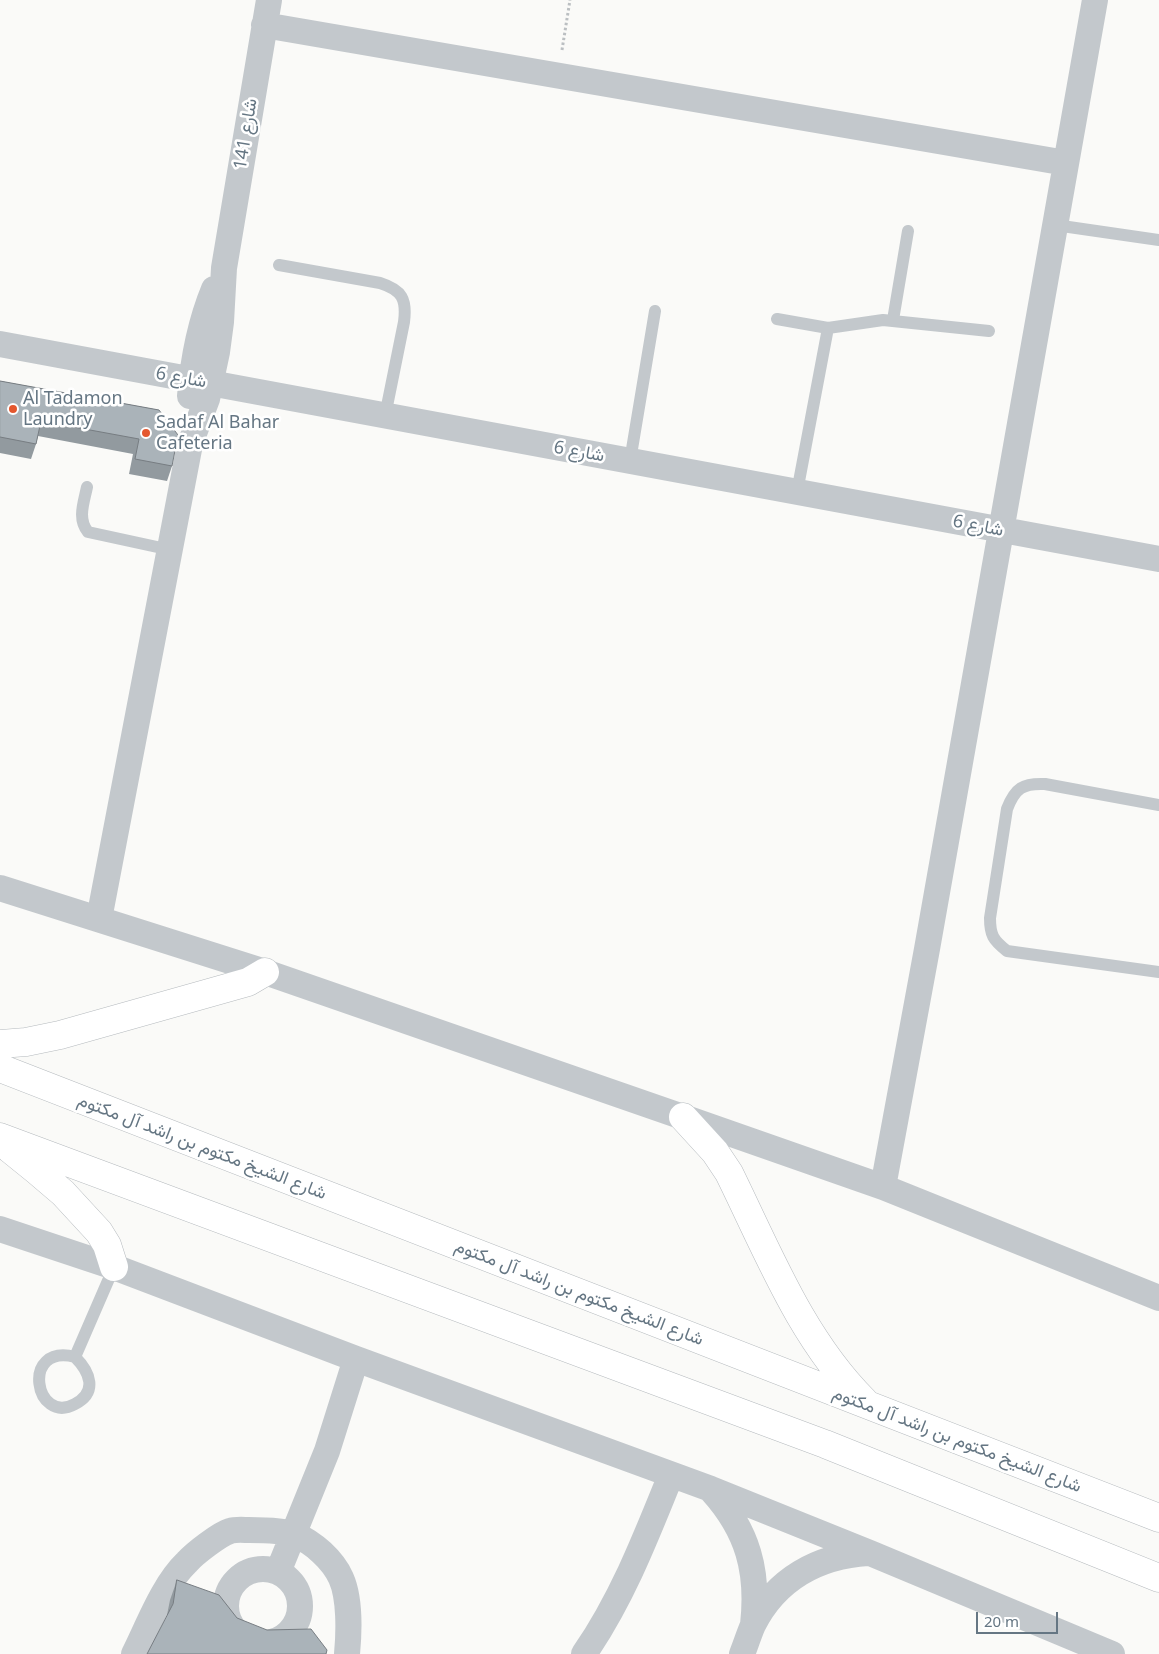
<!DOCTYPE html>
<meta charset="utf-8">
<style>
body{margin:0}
#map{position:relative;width:1159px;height:1654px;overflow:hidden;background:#fafaf8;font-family:"Noto Sans",sans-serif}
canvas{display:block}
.scale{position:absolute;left:976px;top:1612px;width:82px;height:22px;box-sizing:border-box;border:2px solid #657683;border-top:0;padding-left:6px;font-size:15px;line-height:18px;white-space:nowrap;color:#657683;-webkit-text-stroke:4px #fff;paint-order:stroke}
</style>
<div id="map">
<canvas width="1159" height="1654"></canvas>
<div class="scale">20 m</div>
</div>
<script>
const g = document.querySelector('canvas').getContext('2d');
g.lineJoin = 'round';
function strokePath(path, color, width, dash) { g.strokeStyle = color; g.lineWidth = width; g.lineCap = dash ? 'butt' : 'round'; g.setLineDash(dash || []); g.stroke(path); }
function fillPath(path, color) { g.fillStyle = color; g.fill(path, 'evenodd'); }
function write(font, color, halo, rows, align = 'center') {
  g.font = font + ' "Noto Sans",Vazirmatn,sans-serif'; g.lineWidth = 5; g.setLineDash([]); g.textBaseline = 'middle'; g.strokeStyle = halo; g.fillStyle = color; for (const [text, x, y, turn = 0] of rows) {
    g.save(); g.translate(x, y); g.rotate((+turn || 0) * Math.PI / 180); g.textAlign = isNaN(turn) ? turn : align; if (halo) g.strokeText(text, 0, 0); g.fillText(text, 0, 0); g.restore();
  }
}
const primary = new Path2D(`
 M0 1044 26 1042 60 1035 248 982 265 972
 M0 1068 1159 1518
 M683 1117 715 1152 729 1173C768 1252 801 1338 864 1401
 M0 1137 825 1444 1159 1578
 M10 1149 36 1170 63 1193 99 1232 107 1245 114 1267`);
strokePath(primary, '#b5babe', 29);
strokePath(new Path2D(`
 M562 50 570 0`), '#bbbfc2', 3, [2.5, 2.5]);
strokePath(new Path2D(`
 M1055 225 1159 240
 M279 265 380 283C402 290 407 299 404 322L385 416
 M777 319 828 328 883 320 989 331
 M893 320 908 231
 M630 461 655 311
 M87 487C84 502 77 519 88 532L171 550
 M797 492 828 328
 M1159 805 1045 784C1023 783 1015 788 1007 809L990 918C990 935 993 940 1007 951L1159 972
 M75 1357C20 1343 35 1426 75 1404 98 1392 90 1372 75 1357L114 1267`), '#c3c8cc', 12);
strokePath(new Path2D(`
 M264 25 1066 163
 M0 344 1159 559
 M190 396C193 360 200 323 214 289
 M0 888 265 972 683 1117 883 1187 1159 1298
 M99 919 190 444 207 399 217 352 221 322 224 268 269 0
 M883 1187 927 949 1095 0
 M0 1229 114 1267 356 1359 711 1489 870 1553 1112 1654
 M712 1491C748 1531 759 1571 753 1625
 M226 1606a37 37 0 1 1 74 0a37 37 0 1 1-74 0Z
 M278 1572 327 1451 356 1359
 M134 1654C149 1624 163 1585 187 1562 195 1553 220 1534 230 1531 236 1529 244 1530 249 1530 262 1530 283 1530 295 1535 313 1542 333 1560 341 1578 350 1598 349 1633 347 1654
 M584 1654C622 1599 646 1537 671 1475
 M742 1654C746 1644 749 1634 753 1625 776 1579 818 1556 868 1553`), '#c3c8cc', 26);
strokePath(primary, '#fff', 28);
fillPath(new Path2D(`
 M0 381 159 410 172 466 167 481 129 474 133 454 38 436 36 444 31 459 0 453Z
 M177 1580 237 1618 167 1615 170 1600Z`), '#929a9f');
const building = new Path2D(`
 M0 381 159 410 178 435 172 466 135 459 139 439 41 421 36 444 0 437Z
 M177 1580 219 1595 237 1618 267 1630 311 1629 327 1650 326 1654H147L173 1604Z`);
fillPath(building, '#aab3b9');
strokePath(building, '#777d82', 1);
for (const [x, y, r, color] of [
 [13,409,5,"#e4572e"],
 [146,433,5,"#e4572e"]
]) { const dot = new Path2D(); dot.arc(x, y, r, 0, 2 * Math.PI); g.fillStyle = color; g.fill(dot); strokePath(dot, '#fff', 2); }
write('18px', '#657683', '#fff', [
 ["شارع 141",246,134,-81],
 ["شارع 6",181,378,10],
 ["شارع 6",579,452,10],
 ["شارع 6",978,526,11],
 ["شارع الشيخ مكتوم بن راشد آل مكتوم",202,1147,21],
 ["شارع الشيخ مكتوم بن راشد آل مكتوم",579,1293,21],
 ["شارع الشيخ مكتوم بن راشد آل مكتوم",957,1440,21]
]);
write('18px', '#657683', '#fff', [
 ["Al Tadamon",23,399],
 ["Laundry",23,420],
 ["Sadaf Al Bahar",156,423],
 ["Cafeteria",156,444]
], 'left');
</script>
